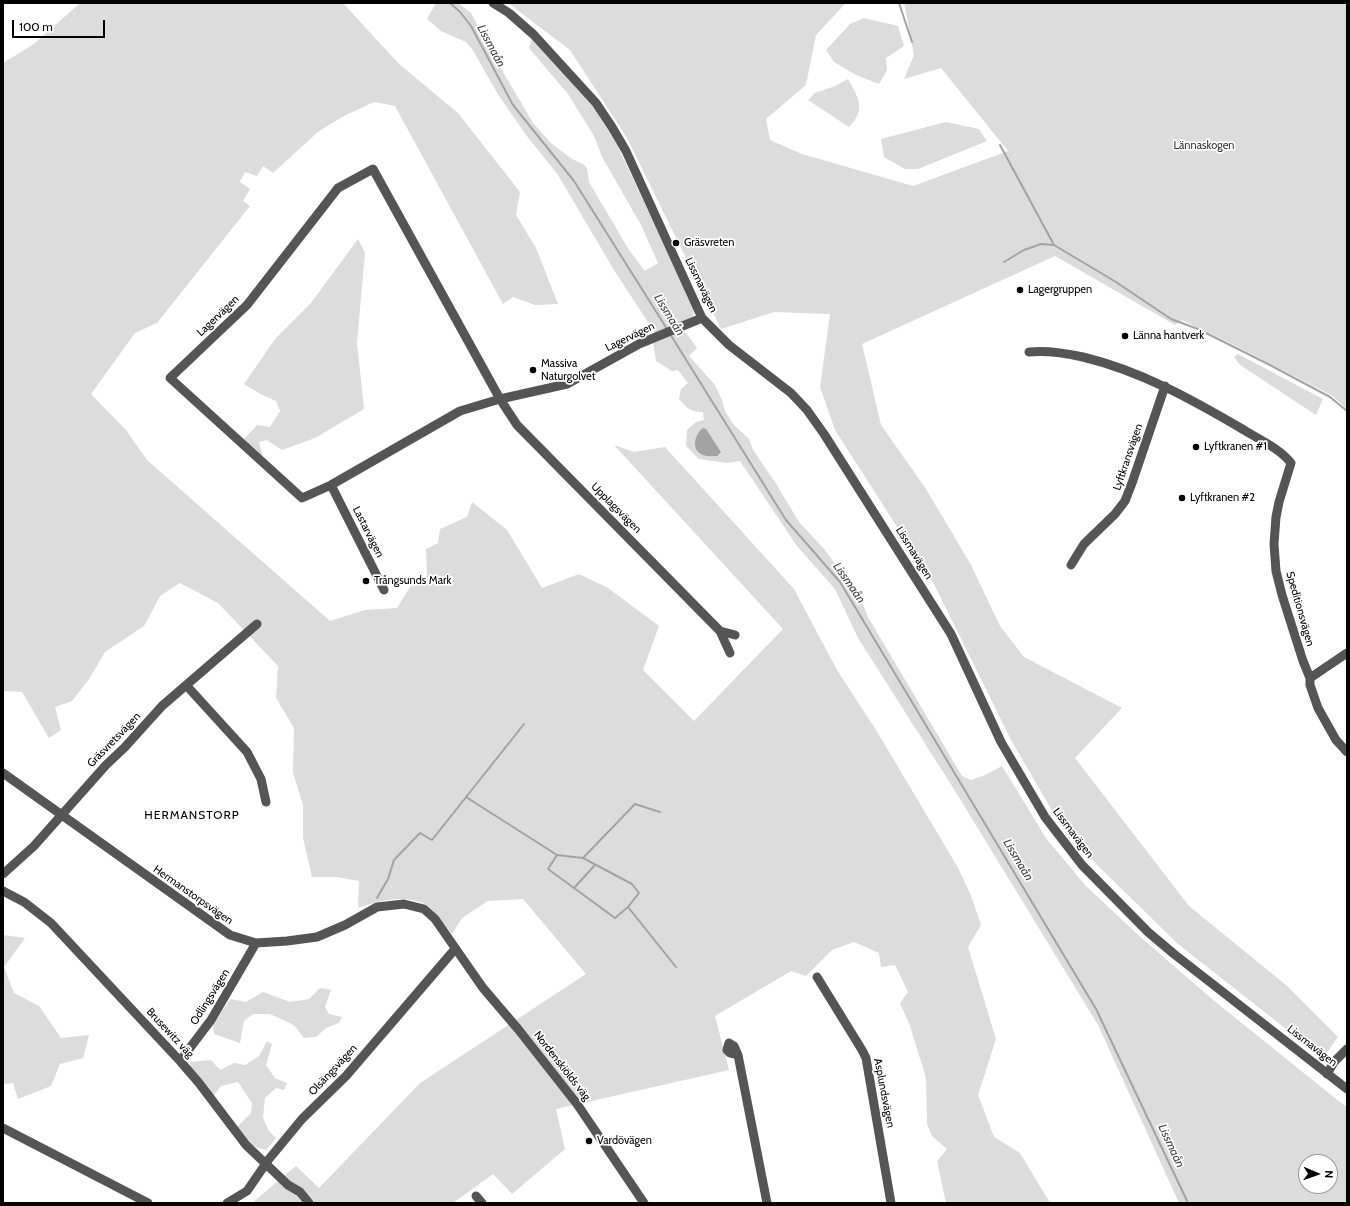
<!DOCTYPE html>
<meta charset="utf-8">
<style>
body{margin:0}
#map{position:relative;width:1350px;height:1206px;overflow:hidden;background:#fff;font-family:Cabin,sans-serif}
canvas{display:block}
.frame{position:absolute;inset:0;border:4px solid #000;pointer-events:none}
.north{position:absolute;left:1298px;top:1154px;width:40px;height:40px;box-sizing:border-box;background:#fff;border:1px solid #999;border-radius:50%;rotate:92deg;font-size:11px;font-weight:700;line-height:16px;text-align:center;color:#000}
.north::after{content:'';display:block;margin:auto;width:14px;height:18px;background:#000;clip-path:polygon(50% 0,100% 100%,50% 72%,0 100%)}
.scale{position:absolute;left:12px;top:20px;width:93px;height:18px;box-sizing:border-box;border:2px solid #000;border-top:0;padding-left:5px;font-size:12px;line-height:14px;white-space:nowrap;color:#000;-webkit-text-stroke:3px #fff;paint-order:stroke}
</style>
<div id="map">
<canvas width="1350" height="1206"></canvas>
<div class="frame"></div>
<div class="north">N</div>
<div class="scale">100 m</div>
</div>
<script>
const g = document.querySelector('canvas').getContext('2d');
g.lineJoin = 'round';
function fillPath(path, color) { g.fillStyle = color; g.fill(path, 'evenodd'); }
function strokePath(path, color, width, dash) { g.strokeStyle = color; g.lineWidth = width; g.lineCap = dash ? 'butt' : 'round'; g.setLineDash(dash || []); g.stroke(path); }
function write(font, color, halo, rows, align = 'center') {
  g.font = font + ' Cabin,sans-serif'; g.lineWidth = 3.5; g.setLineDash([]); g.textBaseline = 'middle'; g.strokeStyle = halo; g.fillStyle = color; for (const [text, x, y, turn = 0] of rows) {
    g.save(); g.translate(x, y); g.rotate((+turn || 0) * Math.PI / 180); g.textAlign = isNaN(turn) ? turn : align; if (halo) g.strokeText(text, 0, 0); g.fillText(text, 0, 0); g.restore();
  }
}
fillPath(new Path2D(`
 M80 3H343L399 64 458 113 520 192 516 215 536 248 558 304 535 305 513 297 503 304 395 106 374 102 344 116 319 131 273 173 263 166 257 176 245 172 240 182 250 189 243 201 250 206 157 323 135 333 91 394 126 430 147 460 330 621 365 610 397 608 410 587 427 576 426 549 438 543 440 529 467 517 472 502 507 530 542 588 579 574 608 588 659 626 643 670 694 721 783 629 614 445 634 452 665 447 794 589 837 670 876 730 957 866 970 893 981 925 968 947 996 1039 978 1095 994 1137 1020 1153 1050 1203H946L937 1161 947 1149 932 1136 927 1124 926 1078 910 1026 900 1003 908 992 895 965 881 967 879 953 854 942 832 950 806 976 791 971 715 1016 729 1070 556 1109 565 1149 512 1194 493 1174 453 1203H252L296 1166 319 1188 420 1083 586 974 523 899 488 901 462 918 452 934C446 927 433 908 425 904 403 894 379 901 358 908L359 881 337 877H312L303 838V805L293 773 294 728 276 698 278 666 218 603 180 583 160 596 144 626 105 652 89 679 72 701 55 707 61 730 49 738 22 692 3 691V63L34 44Z
 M436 3H458L471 13 499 65 533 123 551 143 572 159 583 164 587 168 589 182 629 250 645 271 658 263 641 225 602 157 594 136 568 94 529 48 532 38 595 109 605 123 617 145 694 308V314L691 318 655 333 614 270 558 175 526 135 499 96 472 49 466 42 441 31 427 19Z
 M508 3H846L816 35 806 85 766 119 770 140 802 154 913 186 1008 151 941 68 904 79 914 55 904 3H1347V409L1331 395 1232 344 1182 320 1175 325 1055 256 862 344 881 425 926 489 971 565 1000 626 1024 657 1122 708 1075 758 1189 906 1286 985 1338 1037 1323 1058 1178 944 1091 859 1054 814 1011 740 935 586 835 430 820 387 830 314 774 312 721 329 627 138 570 50Z
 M864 18 898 26 904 46 886 58 887 70 879 84 856 75 834 62 826 50 850 24Z
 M848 79C859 98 866 110 849 127L808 100 815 93 835 86Z
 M946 122 979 129 987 141 918 169H905L884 157 881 139Z
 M358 239 365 253 357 342 364 409 315 438 282 450 267 440 259 442 262 454 258 456 244 439 257 425 270 427 280 411 276 401 262 395 244 384 275 339 311 303Z
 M683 329 697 348 689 356 715 385 722 400 725 411 733 424 749 439 753 450 775 482 799 522 825 550 843 575 859 594 868 617 962 776 971 780 985 775 1002 766 1046 838 1085 885 1137 934 1212 999 1336 1099 1347 1107V1203H1179L1098 1025 952 786 858 638 835 589 797 546 740 461 727 463 699 459 686 446 687 430 696 422 704 420 703 412C690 412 687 408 679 399L681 389 688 383 678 370 672 371 656 361 653 342ZM1306 1162H1330V1186H1306Z
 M1238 354 1323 399 1316 415 1240 365 1234 357Z
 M3 935 25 938 4 967 14 993 39 1006 61 1038 89 1035 83 1058 60 1064 51 1086 18 1099 13 1083 3 1084Z
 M320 988 331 990 325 1007 329 1014 342 1017 339 1023 326 1028 316 1037 304 1038 294 1025 270 1014H253L244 1021 240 1043 214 1034 213 1025 230 999 246 1002 263 992 290 1002 309 999Z
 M267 1041 272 1044 266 1065 275 1078 287 1083 284 1090 276 1088 265 1098 263 1117 268 1130 276 1138 266 1150C252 1147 243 1141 236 1128L251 1113 252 1103 238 1082 221 1086 213 1096 191 1071 190 1062 211 1060 220 1070 234 1063 245 1065 259 1056Z`), '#dcdcdc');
fillPath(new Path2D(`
 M703 428 706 429 721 452 717 456C712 456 706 457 701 454 691 448 695 434 703 428Z`), '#a3a3a3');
strokePath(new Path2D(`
 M450 3 460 12 471 26 513 105 574 181 667 329
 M899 3 912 42
 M1000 145 1054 245 1041 244 1024 250 1004 262
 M1054 245 1116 282 1171 319 1198 329 1268 364 1330 397 1347 411
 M670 334 786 520 840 582 1096 1009 1188 1203
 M466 797 557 855 583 858 632 884 639 893 628 907
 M557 855 548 869 615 918 628 907 676 967
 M583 858 635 804 660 812
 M574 888 595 865
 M377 898 388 879 394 860 420 833 432 840 524 724`), '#a3a3a3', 2);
strokePath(new Path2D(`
 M493 3 509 13 534 35 596 103 612 127 626 151 702 318 729 345 791 393 807 410 824 434 951 634 1001 742 1045 817 1082 865 1148 932 1174 954 1347 1089
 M702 318 639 344 567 384 500 399 460 411 331 485 302 498 170 378 247 305 338 188 373 169 500 399 517 425 720 631 730 653
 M1029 352C1047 350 1065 353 1083 357 1141 371 1193 400 1244 430 1260 440 1279 448 1291 463L1279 502 1276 517 1274 544 1276 571 1282 595 1303 661 1310 678V685L1318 708 1336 740 1347 752
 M331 485 384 590
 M1071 565 1084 544 1115 514 1125 501 1132 483 1165 386
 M720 631 735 635
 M1310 678 1347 653
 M186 685 247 752 261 779 266 802
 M3 773 230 935 256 943 287 941 317 937 345 925 377 907 404 904 424 909 435 919 483 988 518 1029 577 1104 644 1203
 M3 874 34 846 106 765 125 747 162 706 257 624
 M3 891 24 902 51 923 180 1061 199 1083 246 1145 288 1185 300 1192 309 1203
 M817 977 862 1050 866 1058 891 1203
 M738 1055 730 1053 727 1050 729 1043 734 1046 738 1055 767 1203
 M180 1061 211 1020 256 943
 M1327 1074 1334 1062 1347 1049
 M3 1128 148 1203
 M476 1196 482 1203
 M227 1203 247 1191 269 1159 302 1119 346 1076 455 949`), '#555', 9);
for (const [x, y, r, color] of [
 [676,243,4,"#000"],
 [1020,290,4,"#000"],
 [1125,336,4,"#000"],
 [533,370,4,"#000"],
 [1196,447,4,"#000"],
 [1182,498,4,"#000"],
 [366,581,4,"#000"],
 [589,1141,4,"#000"]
]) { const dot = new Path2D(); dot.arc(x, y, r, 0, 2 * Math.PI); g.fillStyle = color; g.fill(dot); strokePath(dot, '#fff', 1.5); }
write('11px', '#333', '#fff', [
 ["Lännaskogen",1204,146]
]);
write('11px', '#000', '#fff', [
 ["Gräsvreten",684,243],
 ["Lagergruppen",1028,290],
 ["Länna hantverk",1133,336],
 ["Massiva",541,364],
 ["Naturgolvet",541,377],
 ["Lyftkranen #1",1204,447],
 ["Lyftkranen #2",1190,498],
 ["Trångsunds Mark",374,581],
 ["Vardövägen",597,1141]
], 'left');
write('11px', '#000', '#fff', [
 ["Lissmavägen",701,285,64],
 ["Lagervägen",218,316,-44],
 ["Lagervägen",630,337,-26],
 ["Lyftkransvägen",1128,457,-71],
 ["Upplagsvägen",616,508,45],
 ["Lastarvägen",368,532,63],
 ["Lissmavägen",914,553,58],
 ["Speditionsvägen",1300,609,74],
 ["Gräsvretsvägen",114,740,-46],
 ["Lissmavägen",1073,833,53],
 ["Hermanstorpsvägen",193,895,35],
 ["Odlingsvägen",210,997,-58],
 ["Brusewitz väg",170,1033,47],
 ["Lissmavägen",1312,1046,38],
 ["Nordenskiölds väg",562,1066,52],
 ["Olsängsvägen",333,1070,-47],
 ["Asplundsvägen",884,1093,79]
]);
write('italic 12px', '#444', '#fff', [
 ["Lissmaån",491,46,62],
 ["Lissmaån",669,315,58],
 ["Lissmaån",849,583,55],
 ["Lissmaån",1018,860,59],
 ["Lissmaån",1171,1146,65]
]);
g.letterSpacing = '1px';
write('12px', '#000', '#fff', [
 ["HERMANSTORP",192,815]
]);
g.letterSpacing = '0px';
</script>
